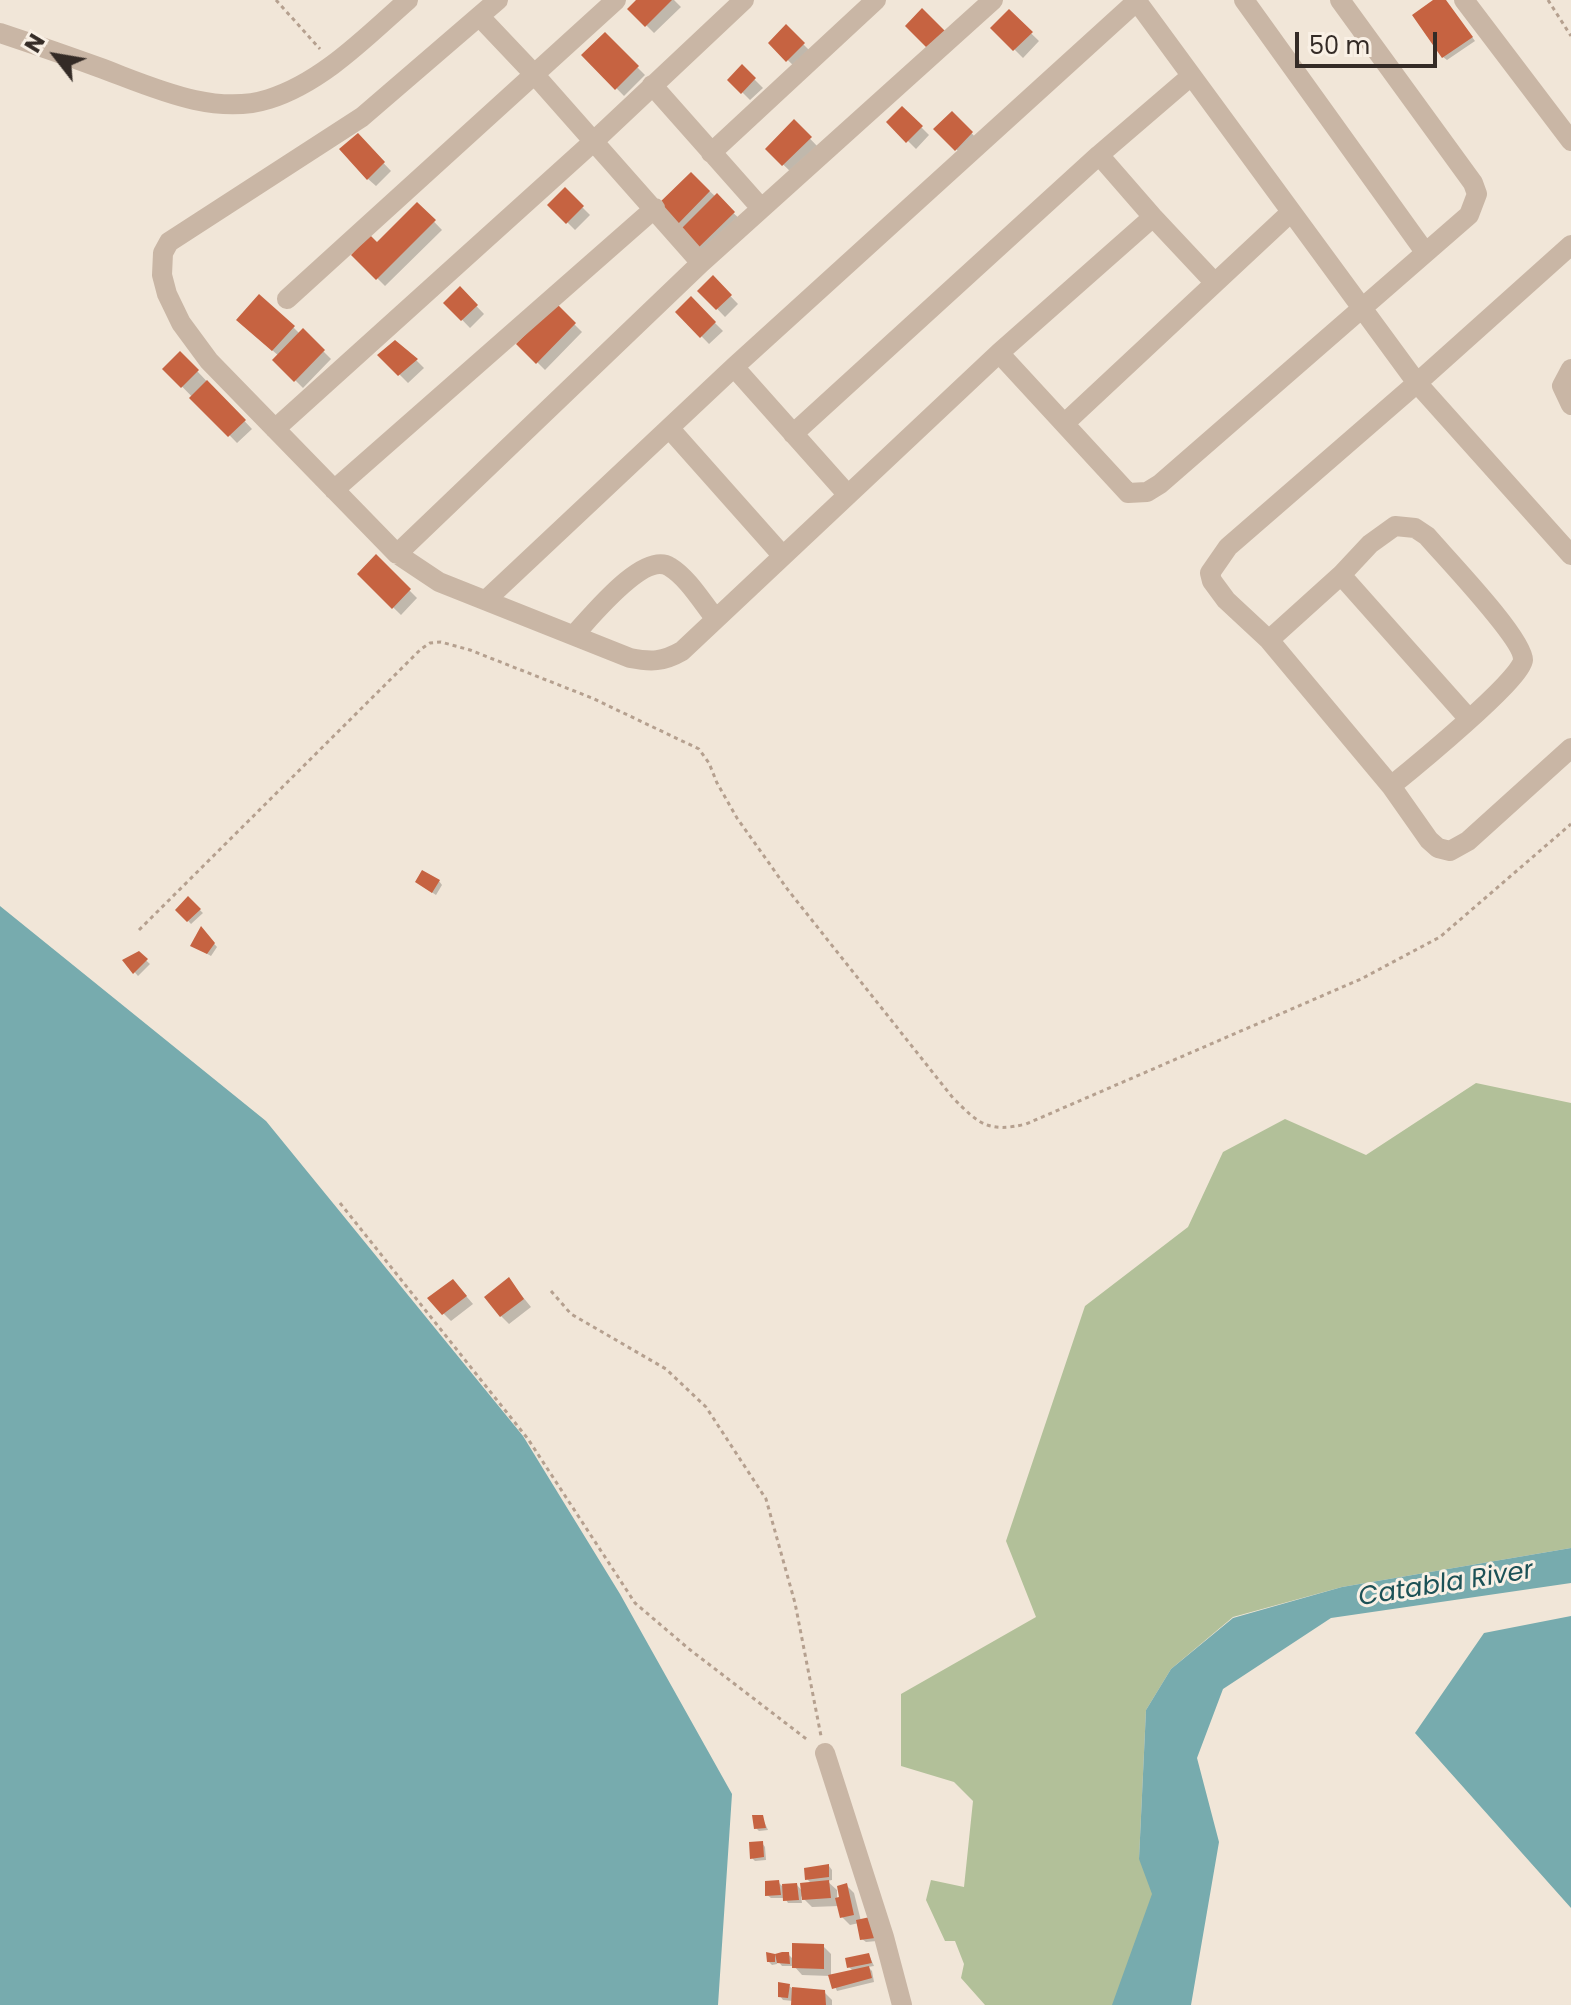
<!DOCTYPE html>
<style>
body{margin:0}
#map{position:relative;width:1571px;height:2005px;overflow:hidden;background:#f1e6d8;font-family:Poppins,sans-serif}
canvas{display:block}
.north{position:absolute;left:16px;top:16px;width:80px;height:80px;-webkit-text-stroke:6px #f9f0e5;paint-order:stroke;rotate:301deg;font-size:22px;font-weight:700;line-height:32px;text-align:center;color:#342b26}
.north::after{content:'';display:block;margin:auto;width:28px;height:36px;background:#342b26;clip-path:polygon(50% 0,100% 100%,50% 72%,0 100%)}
.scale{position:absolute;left:1295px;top:32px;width:142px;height:36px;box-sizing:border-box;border:4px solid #342b26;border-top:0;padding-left:10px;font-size:24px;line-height:28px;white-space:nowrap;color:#342b26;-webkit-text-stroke:6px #f9f0e5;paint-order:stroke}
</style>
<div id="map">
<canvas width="1571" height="2005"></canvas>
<div class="north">N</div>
<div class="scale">50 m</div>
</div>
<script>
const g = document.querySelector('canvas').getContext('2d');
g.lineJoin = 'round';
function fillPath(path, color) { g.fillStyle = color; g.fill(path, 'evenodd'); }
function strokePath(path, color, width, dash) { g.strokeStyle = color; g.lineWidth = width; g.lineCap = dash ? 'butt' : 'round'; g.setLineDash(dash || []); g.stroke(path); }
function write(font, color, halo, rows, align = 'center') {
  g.font = font + ' Poppins,sans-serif'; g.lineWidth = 6; g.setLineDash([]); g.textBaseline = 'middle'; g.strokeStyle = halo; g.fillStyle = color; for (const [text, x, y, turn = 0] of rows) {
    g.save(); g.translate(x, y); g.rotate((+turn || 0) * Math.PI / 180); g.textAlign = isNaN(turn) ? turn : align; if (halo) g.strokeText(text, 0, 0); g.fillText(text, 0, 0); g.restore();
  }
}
fillPath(new Path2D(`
 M1476 1083 1571 1103V1548L1342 1587 1233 1617 1171 1669 1146 1710 1139 1859 1178 1876 1164 2005H985L961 1978 964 1964 955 1941H945L926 1900 931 1880 964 1887 973 1801 954 1782 901 1766V1694L1036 1617 1006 1541 1085 1306 1188 1227 1223 1152 1285 1119 1366 1155Z`), '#b2c099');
fillPath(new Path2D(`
 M0 906 266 1121 523 1436 620 1594 732 1794 718 2005H0Z
 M1571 1548V1583L1331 1618 1223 1689 1197 1758 1219 1842 1191 2005H1112L1152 1894 1139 1859 1146 1710 1171 1669 1233 1618 1342 1587Z
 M1571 1616V1908L1415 1733 1484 1633Z`), '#77abae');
fillPath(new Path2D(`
 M639 0H674L681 7 654 33 630 9Z
 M1437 0H1445L1475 41 1447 60 1443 57Z
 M1009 12 1039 41 1023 58 993 28Z
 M786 27 811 52 796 68 770 43Z
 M605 35 645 75 624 96 584 55Z
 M742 67 763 88 750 100 730 80Z
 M902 108 929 135 916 149 889 122Z
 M952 113 979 141 964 157 936 129Z
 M794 122 818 147 792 173 767 149Z
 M358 136 391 171 376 186 368 179Z
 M691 174 742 221 705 257 659 206Z
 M565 190 590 215 575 230 550 205Z
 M417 204 442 230 385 286 354 255 377 245Z
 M713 278 738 304 725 317 700 291Z
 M460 289 484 314 470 328 446 303Z
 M691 299 723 331 709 344 678 312Z
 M556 306 582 332 545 370 519 344Z
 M293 327 300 334 303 331 331 359 303 388 275 360 279 356 251 332Z
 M180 353 252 429 237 443 165 369Z
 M380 355 416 360 424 368 408 383Z
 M376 557 417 598 401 615 359 574Z
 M439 881 442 885 436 895 421 885Z
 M188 899 203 913 191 924 178 910Z
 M201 929 217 947 211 956 193 946Z
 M139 954 150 964 138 976 125 961Z
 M509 1280 531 1307 509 1324 501 1316Z
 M460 1289 473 1304 451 1321 443 1313Z
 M762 1817 768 1830 759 1831 756 1828Z
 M762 1843 765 1847 766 1860 755 1861 752 1858Z
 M829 1866 832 1870V1880L827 1881 837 1890V1900L842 1898 846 1885 854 1893 861 1921 877 1941 866 1942 862 1939 859 1923 850 1925 842 1917 839 1906 812 1907 801 1896 802 1903H788L785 1898H771L767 1895 778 1882 782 1886 797 1885 803 1892 812 1884 807 1879Z
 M823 1946 831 1954V1976L853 1971 849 1967 869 1955 874 1966 868 1967 872 1971 874 1982 837 1991 830 1976 802 1975 794 1966H782L778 1961 777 1964 772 1965 768 1961V1954H788L794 1960Z
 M789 1986 793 1989 824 1992 832 2000V2005H793V2001L783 2000 780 1996Z`), '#0003');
fillPath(new Path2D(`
 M636 0H672L645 27 627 9Z
 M1433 0H1446L1473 37 1442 58 1412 15Z
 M922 8 945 31 928 49 905 26Z
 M1009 9 1033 32 1013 51 990 28Z
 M786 24 805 43 786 62 768 43Z
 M605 32 639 66 615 90 581 55Z
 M742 64 756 78 741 94 727 80Z
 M902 106 923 126 906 143 886 122Z
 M952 111 973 132 955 151 933 129Z
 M794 119 812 137 782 166 765 149Z
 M358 133 385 162 367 180 339 149Z
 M691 172 710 191 676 226 656 206Z
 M565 187 584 206 566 224 547 205Z
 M717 193 735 212 696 250 678 232Z
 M417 202 436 220 376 280 351 255 370 235 377 242Z
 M713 275 732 295 716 310 697 291Z
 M460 286 478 305 461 321 443 303Z
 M259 294 295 326 272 351 236 320Z
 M691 296 716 322 700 338 675 312Z
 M556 303 576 323 536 364 516 344Z
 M303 328 325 350 294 382 272 360Z
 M395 340 418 359 398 376 377 355Z
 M180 351 199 370 181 388 162 369Z
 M207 380 246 420 228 437 189 398Z
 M376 554 411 589 392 609 357 574Z
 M422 870 440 880 432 893 415 882Z
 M188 896 201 909 187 922 175 910Z
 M201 926 215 943 207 954 190 946Z
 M139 951 148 959 133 974 122 960Z
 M509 1277 524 1299 500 1317 484 1297Z
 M453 1279 467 1296 442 1315 427 1298Z
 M752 1815H763L766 1828 754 1829Z
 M763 1841 764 1857 750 1859 749 1842Z
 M829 1864V1877L805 1880 804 1868Z
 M779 1880 781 1895 765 1896V1881Z
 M829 1880 831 1898 802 1900 800 1883Z
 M797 1883 799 1900 783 1901 782 1884Z
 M847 1883 854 1915 840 1918 835 1898 839 1897 837 1886Z
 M870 1917 875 1938 860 1940 856 1920Z
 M792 1943 824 1944V1969L792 1968Z
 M766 1952 775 1954V1962H767Z
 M782 1952H789L790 1964 777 1963 775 1954Z
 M869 1953 872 1963 847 1968 845 1958Z
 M869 1966 872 1978 832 1989 828 1975Z
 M778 1982 790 1984 788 1998 778 1997Z
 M792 1987 825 1990 826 2005H791Z`), '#c66341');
strokePath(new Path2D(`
 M276 0 320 49
 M1548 0 1571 36
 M139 930 421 649 430 643 441 642 470 650 592 698 699 749 709 763 717 783 737 818 788 890 953 1098C979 1124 988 1133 1026 1124L1361 979 1440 937 1571 824
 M340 1203 528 1439 635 1603 689 1649 809 1741
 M551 1291 571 1314 666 1369 706 1407 766 1499 795 1603 821 1736`), '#b5a08f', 3, [4, 4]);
strokePath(new Path2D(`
 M498 0 362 117 169 242 163 253 162 275 167 294 181 323 209 361 397 554 439 582 630 658C651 662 663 662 682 651L999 353 1153 217
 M1136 0 1417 383 1571 555
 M1244 0 1425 252
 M1464 0 1571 141
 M480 17 534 74 701 263
 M0 33C33 44 65 55 98 67 150 86 213 117 269 99 323 82 367 36 408 0
 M652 85 761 208
 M711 153 876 0
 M1099 155 1153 217 1214 282
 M1571 245 1417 383 1228 547 1210 573 1212 581 1226 600 1269 640 1391 786 1429 840 1438 848 1450 851 1468 841 1571 748
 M287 299 616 0
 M999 353 1128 493 1147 492 1160 484 1469 215 1477 194 1473 183 1340 0
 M734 367 848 495
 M1571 369 1562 386 1571 405
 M1065 423 1290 213
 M275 429 593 142 744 0
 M670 429 782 555
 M793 434 1099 155 1191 76
 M334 490 655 208
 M397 554 701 263 993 0
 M1341 575 1469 719
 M487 599 734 367 1138 0
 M574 635C591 617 644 550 670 567 688 578 702 602 715 618
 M1269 640 1341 575 1370 544 1395 526 1415 528 1427 536C1444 556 1524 639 1523 660 1522 679 1412 769 1391 786
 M825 1753 884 1937 902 2005`), '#c9b6a5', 20);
write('italic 26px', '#1c5156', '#f9f0e5', [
 ["Catabla River",1446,1585,-9]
]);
</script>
